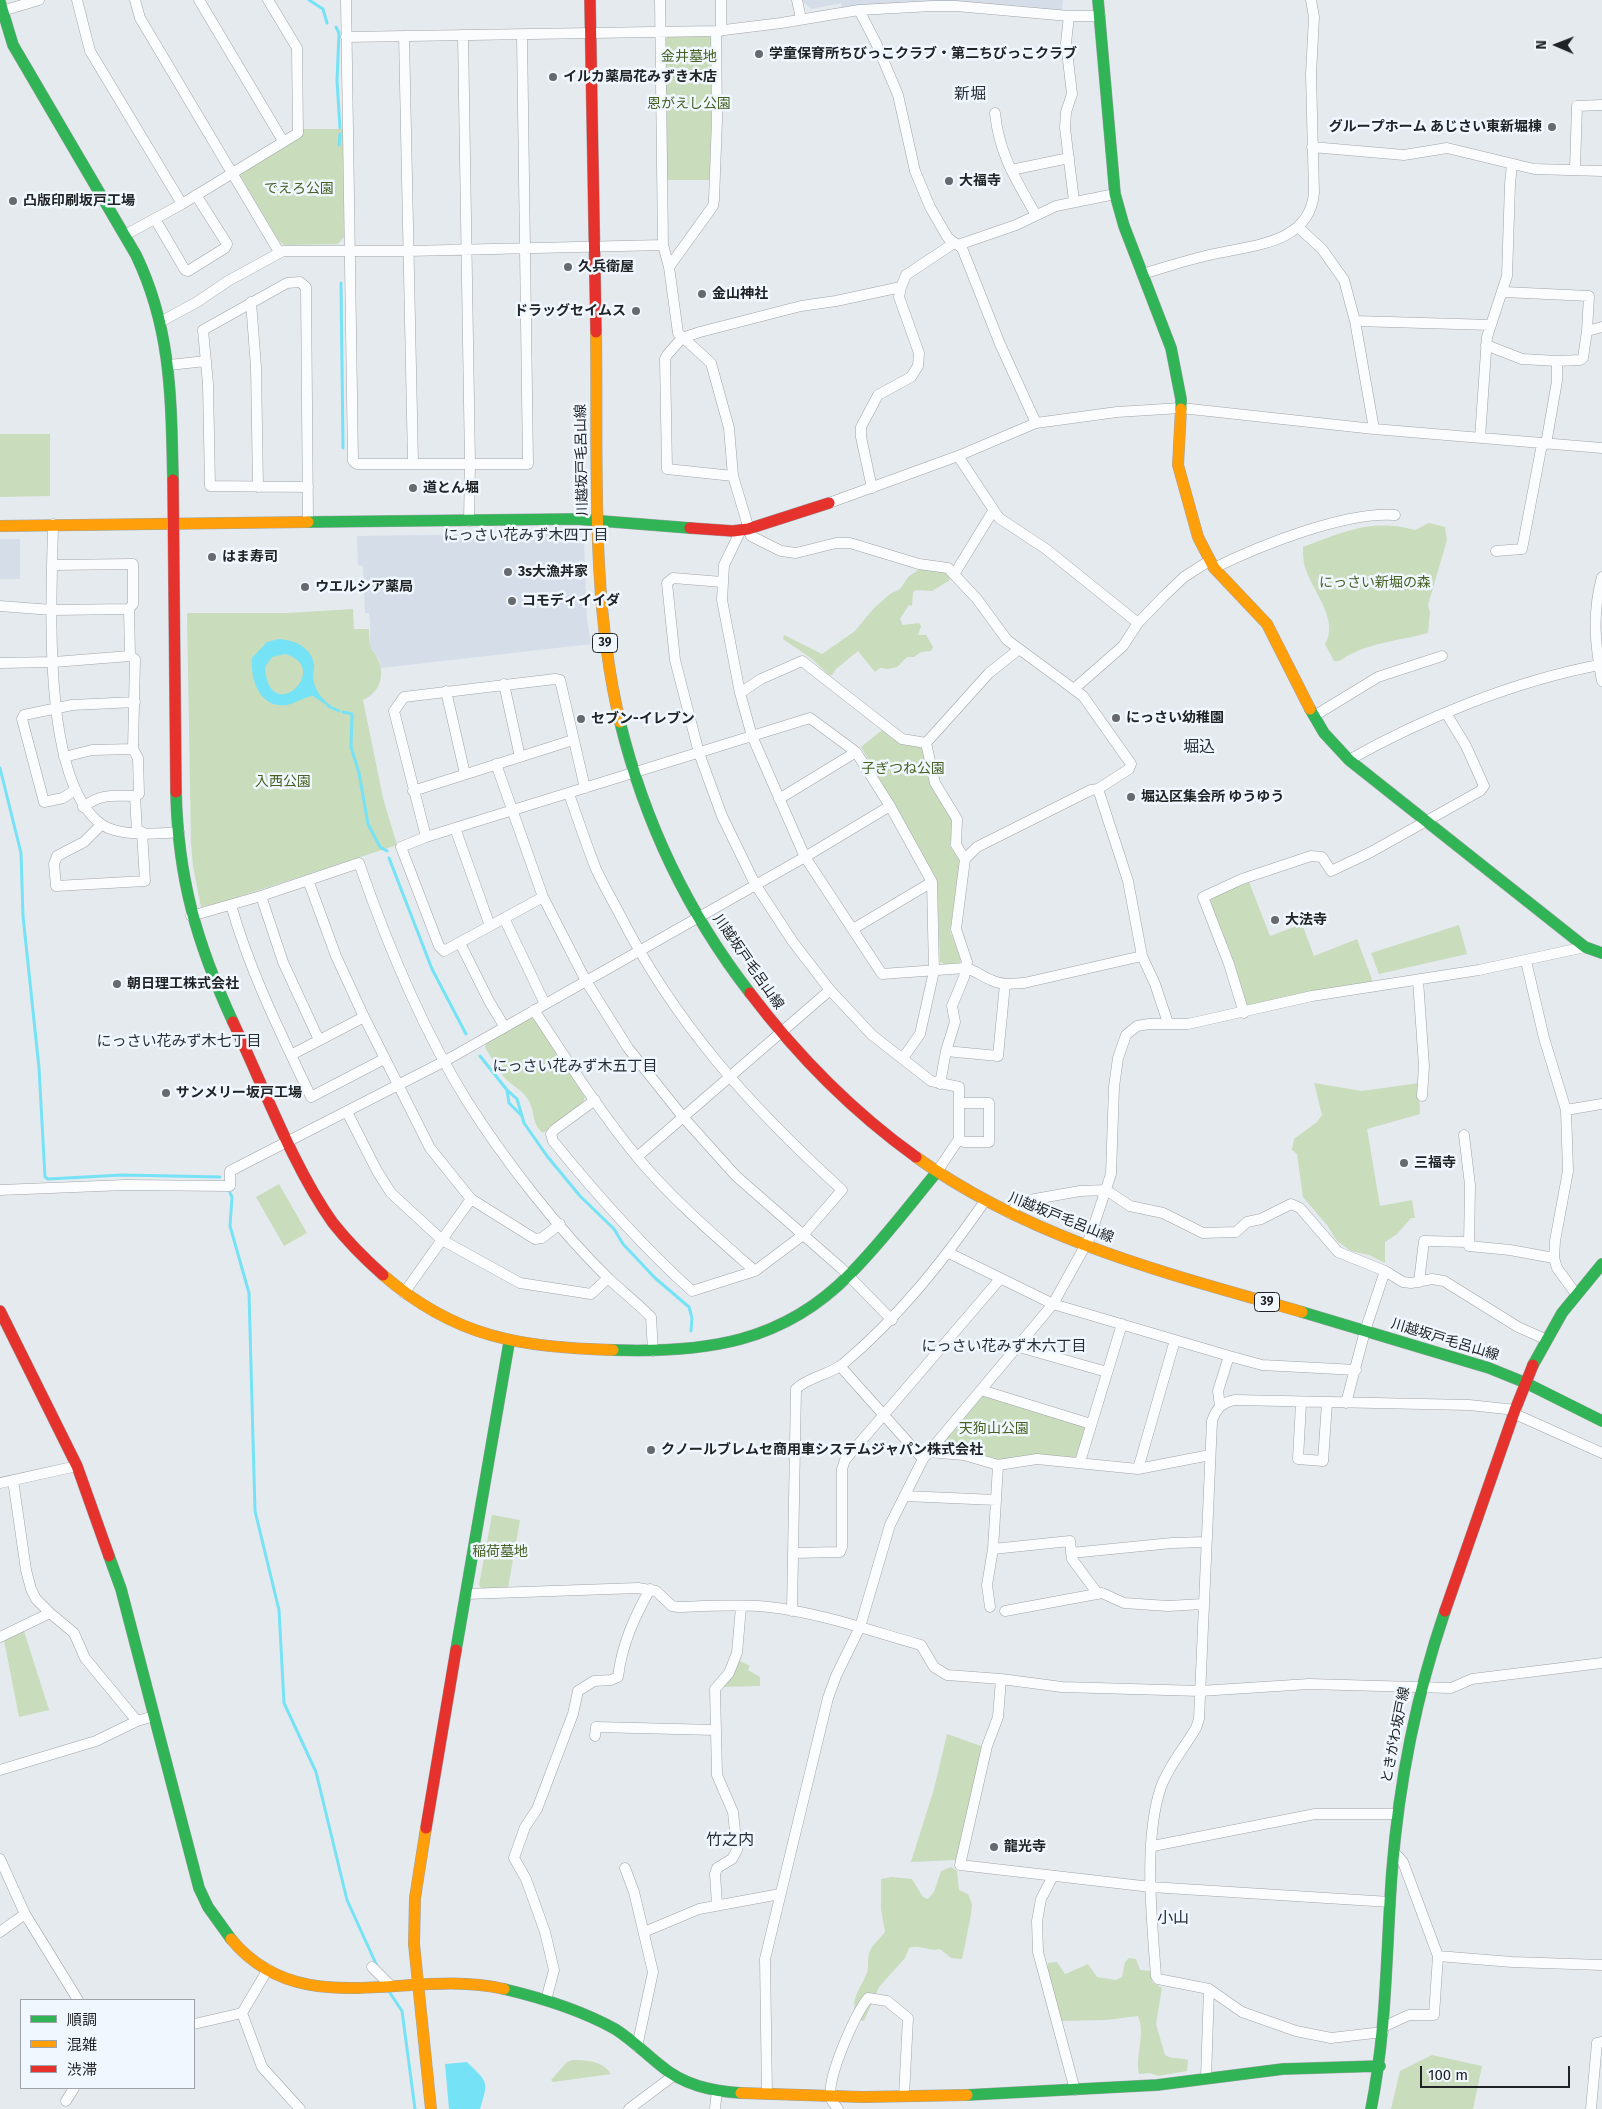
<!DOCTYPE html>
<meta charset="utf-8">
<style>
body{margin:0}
#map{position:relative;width:1602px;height:2109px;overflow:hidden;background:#e5eaef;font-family:"Fira Sans","Noto Sans JP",sans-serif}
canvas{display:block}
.legend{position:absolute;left:20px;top:1999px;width:175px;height:90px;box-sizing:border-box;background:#f0f7fe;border:1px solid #9da3a8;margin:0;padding:6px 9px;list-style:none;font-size:15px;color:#212427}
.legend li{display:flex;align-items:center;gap:10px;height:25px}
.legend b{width:25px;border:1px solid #9da3a8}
.north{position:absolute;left:1532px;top:20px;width:50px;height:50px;-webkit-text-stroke:4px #f0f7fe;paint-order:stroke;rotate:271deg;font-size:14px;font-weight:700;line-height:20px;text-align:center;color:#212427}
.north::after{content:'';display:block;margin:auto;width:18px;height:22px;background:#212427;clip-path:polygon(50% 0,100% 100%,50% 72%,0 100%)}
.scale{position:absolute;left:1420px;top:2066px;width:150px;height:22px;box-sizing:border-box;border:2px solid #212427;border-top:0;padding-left:6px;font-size:15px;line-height:18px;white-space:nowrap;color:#212427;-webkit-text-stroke:4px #f0f7fe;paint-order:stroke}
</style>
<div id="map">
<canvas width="1602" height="2109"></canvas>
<ul class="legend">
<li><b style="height:6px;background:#30b455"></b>順調</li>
<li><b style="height:6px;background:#ff9f0a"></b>混雑</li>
<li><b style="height:6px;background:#e5322d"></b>渋滞</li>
</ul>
<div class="north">N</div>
<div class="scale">100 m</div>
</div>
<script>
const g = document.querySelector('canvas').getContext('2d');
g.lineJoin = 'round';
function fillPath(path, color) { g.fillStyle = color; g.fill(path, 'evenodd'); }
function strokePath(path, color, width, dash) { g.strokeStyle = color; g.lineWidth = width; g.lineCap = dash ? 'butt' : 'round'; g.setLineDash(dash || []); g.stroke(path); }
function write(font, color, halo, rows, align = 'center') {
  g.font = font + ' "Fira Sans","Noto Sans JP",sans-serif'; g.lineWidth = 5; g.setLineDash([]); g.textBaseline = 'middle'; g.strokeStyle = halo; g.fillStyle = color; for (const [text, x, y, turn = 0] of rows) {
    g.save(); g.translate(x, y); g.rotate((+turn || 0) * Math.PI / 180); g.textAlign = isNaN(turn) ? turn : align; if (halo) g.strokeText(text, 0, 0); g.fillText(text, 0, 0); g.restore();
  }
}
fillPath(new Path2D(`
 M801 0H1063L1062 11 932 1 842 8 841 3 811 9Z
 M574 533 584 542 587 620 591 644 381 668 379 659 370 646V622L369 613H365L363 566 358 565 357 536Z
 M20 539V579H0V539Z`), '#d4dde8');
fillPath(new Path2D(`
 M708 35 712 39 713 78 695 79H712L710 180H667L664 41 668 36Z
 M302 129H343L344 237 338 244 284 245 279 241 240 176 241 171Z
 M0 434H50V496L0 497Z
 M1429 523 1445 527 1447 540 1428 605 1430 612 1428 633C1403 640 1374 642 1351 654 1344 657 1342 662 1334 661L1325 644C1340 620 1311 589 1305 567 1303 561 1303 553 1303 547 1343 532 1372 518 1415 530Z
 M921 568 946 571 950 580 932 591 916 590 913 592 912 606 909 605 900 619 903 625 919 623 921 626 918 635H926L933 647 931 651 921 652 914 657H907L897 667 888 669 880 668 875 672 858 651 836 669 832 675H829L812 659 783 639 784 635 822 654 855 631 873 609 890 594 900 589 908 577Z
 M353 609 354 629H369C369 634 369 640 370 645 371 650 376 654 378 659 385 676 380 692 363 700L383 798 397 845 226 901 201 907 193 866 191 843 187 613H287Z
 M882 730 901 744 921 746 924 750C926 761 926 776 931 785 946 816 957 806 950 846L960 861 950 931 961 960 958 965 949 966 940 962 937 880 861 747Z
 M1249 882 1270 936 1302 924 1314 956 1357 939 1373 982 1247 1006 1233 959 1210 902 1213 897Z
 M1459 925 1467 954 1379 974 1371 953Z
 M530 1017 535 1020 585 1097 582 1105 543 1133C532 1125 535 1112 529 1101 523 1090 512 1086 504 1077 497 1068 491 1057 485 1047L487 1041Z
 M1314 1083 1362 1091 1419 1083 1420 1114 1367 1129 1380 1206 1412 1200 1415 1218H1411L1397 1234 1385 1242V1263L1369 1255 1351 1251 1337 1241 1327 1225 1303 1197 1297 1154 1292 1150 1294 1139 1317 1122 1322 1115Z
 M279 1184 307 1233 284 1246 256 1197Z
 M983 1396 1084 1425 1086 1429 1078 1457 1075 1459 1039 1454 1001 1460 943 1448 941 1442Z
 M492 1515 520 1520 508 1588 482 1589 479 1585Z
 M24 1631 49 1710 19 1717 4 1640Z
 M738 1660 750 1666 748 1670 760 1677V1686L720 1687Z
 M947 1734 981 1746 982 1748 956 1860 911 1862 934 1789Z
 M951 1867 957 1871 959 1890 968 1894 972 1904 971 1915 962 1959 951 1958 940 1949C929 1952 920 1944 909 1948L905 1958 879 1987 864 2021 859 2020C848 2000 859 1992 867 1973 869 1967 867 1960 869 1954 871 1945 880 1939 885 1932L881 1909V1879L892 1877 912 1879 923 1897 928 1899 934 1892 941 1871Z
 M1129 1958 1136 1959 1140 1970 1151 1971 1152 1982 1162 1988 1156 2024 1165 2055C1173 2060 1180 2057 1188 2060L1187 2071 1158 2076 1150 2073 1139 2074C1135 2055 1146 2034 1138 2016L1106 2020 1062 2021 1059 2018 1047 1972 1048 1963 1057 1962 1065 1974 1088 1964 1097 1977 1116 1980 1122 1977 1125 1962Z
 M1432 2055 1482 2066 1473 2109H1391L1400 2071Z
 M573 2060C587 2060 603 2061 611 2074L553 2082 551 2080 567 2062Z`), '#c9dcbc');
fillPath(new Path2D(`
 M279 639C294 640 311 647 314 664 315 668 313 672 313 676 314 689 320 697 330 705L328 706 313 696C304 697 296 703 287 705 260 709 250 680 252 658L267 642ZM285 654C334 668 269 729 265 667L272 657Z
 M467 2062C488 2083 489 2080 480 2109H449L445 2064Z`), '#76e2f5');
strokePath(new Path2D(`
 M309 0 323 9 327 23
 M336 27 339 33 337 81 340 128
 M339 145 340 134
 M341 283 343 448
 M328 706 339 711
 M343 712 352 714 351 747 359 773 368 824 380 847 387 851
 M0 768 21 853 23 916 39 1068 45 1177 48 1179 122 1175 220 1177
 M389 858 432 969 466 1034
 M480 1056 507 1090 509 1103 522 1116 524 1123 547 1156 580 1196 614 1229 623 1244 655 1278 689 1307 692 1318 691 1331
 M507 1090 517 1099 522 1116
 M230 1193 232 1197 230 1226 249 1293 255 1511 279 1610 284 1703 316 1772 347 1900 377 1966
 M388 1990 402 2011 415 2109`), '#76e2f5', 3);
const street = new Path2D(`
 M77 0 90 51 182 204
 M135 0 140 18 279 252
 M199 0 283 141
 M346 0 353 461 357 464H528L522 35
 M660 0 663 245 669 267 678 333 711 363 729 428 733 476 751 536 781 551 796 553 836 543H850L919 564 948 568 977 599 1007 640 1083 696 1131 764 1129 769 1098 789 1128 881 1142 956 1155 984 1168 1023
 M721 0V31
 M797 0 801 19
 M859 10 876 43 898 95 915 171 930 207 948 238 962 248 1000 344 1036 423
 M2 11 39 0
 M1069 16 1066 43 1072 94 1066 112 1065 128 1074 201
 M463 35 470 463 469 521
 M404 36 413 463
 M346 37 716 31 781 23 859 10 932 6H956L1069 16H1100
 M995 113C999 154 1016 180 1036 215
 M1312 147 1404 155 1447 148 1534 169 1602 171
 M1575 168 1577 106 1602 105
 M1011 170 1069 158
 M155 219 185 270 188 271 225 248 227 244 196 195
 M1298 227 1322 249 1344 280 1355 321 1374 429
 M125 235 182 204 298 133 297 48 268 0
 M958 245 1016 225 1056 206 1115 194
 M669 267 713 206 714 200 717 119 716 31
 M1142 274C1163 268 1184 261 1205 256 1246 245 1309 247 1314 193L1311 74 1314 17 1311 0
 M1504 292 1589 296 1587 331
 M251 302 256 367 258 487
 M162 321 197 302 228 281 283 251H408L663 245
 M1355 321 1491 325
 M1486 345 1522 359 1557 361
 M169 365 206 361
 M1480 438 1487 337 1507 276 1510 184 1512 164
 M1546 444 1557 381V361L1580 360 1583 358 1587 331 1602 327
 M958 456 999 518 1046 549 1138 623
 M733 476 667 469 665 359 667 355 682 338 700 332 801 306 836 301 901 287 906 275 954 243
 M872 488 861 437V427L878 395 911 377 918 366 919 353 899 297 901 287
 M829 503 958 456 1036 423 1117 412 1181 408 1374 429 1602 448
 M308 522 306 287 300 282 287 283 203 330 208 384 210 486 308 487
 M53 524C52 596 40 779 101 824 118 837 158 834 179 832
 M741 530 724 565 722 600 740 693 752 736 805 857 882 974 965 968C975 970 981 976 991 980 1001 985 1013 984 1024 983L1142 956
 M1496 551 1522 549 1542 444
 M52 565 133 564V604L129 609 130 656 135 659 133 749 138 758 139 794 135 796 137 832
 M1214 568C1259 546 1345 511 1395 515
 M955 573 993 511
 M1602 577C1592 613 1595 645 1602 681
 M722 582 673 578 667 583 675 660 699 753 722 816 755 884 793 942 830 990 872 1035 931 1081 959 1087V1139L936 1173
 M0 606 52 610 129 609
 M0 663 54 662 130 656
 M504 684 520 757
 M1075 688 1123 646 1138 623 1163 597 1184 577 1209 561
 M446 691 465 774
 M740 693 761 679 802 661 902 739 926 743 935 783 957 819 956 845 965 859 956 929 967 962 964 977 952 1006 955 1022 946 1051 940 1084
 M1314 716 1378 677 1442 656
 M926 743 989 673 1018 650
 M64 757 92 750 133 749
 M1349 760C1423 718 1515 681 1599 665
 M496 764 543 897 586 981 628 1048 683 1117 736 1176 841 1268 892 1320
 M75 790 63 798 44 802 22 719 24 715 72 705 135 702
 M413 791 573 740
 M569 794C578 819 586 844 596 869 603 884 611 898 619 913 676 1025 750 1106 842 1190L803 1235 755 1271 692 1291C641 1245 596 1194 553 1141L551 1134 554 1130 595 1100
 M779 799 856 752
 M83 807C102 793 113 796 135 796
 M101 825 84 842 57 856 54 864 56 886 145 881 142 832
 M455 828 490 926
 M426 837 394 711 404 697 555 679 560 680 585 788
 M965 859 977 847 1091 790 1098 789
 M308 880 336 956 364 1017 430 1148 471 1199 535 1239 542 1238 560 1224
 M261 896 283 962 319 1040
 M543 897 444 951 439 946 401 847 426 837 810 718 856 752 890 806 932 882 934 971 920 1034 903 1058
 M231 905C250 972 281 1034 311 1097L384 1059
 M191 916 261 896 359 863C387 944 421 1027 467 1101 505 1161 558 1229 609 1279 623 1292 638 1304 651 1317L653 1351
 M504 918 545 1004
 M853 929 932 882
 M460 943 489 1001 504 1026
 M1526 961 1544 1038 1566 1110 1568 1171 1555 1241 1554 1258 1557 1268 1576 1294
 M1418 980 1424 1066 1422 1096
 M534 1010C567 1060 599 1111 637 1157 672 1199 714 1235 755 1271
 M1244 1013 1229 964 1203 897 1242 879 1311 856 1322 857 1331 871 1371 852 1480 791 1484 786 1466 746 1446 713
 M946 1051 998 1056 1005 984
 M291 1055 364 1017
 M1566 1110 1602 1104
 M347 1112 377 1171 391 1193 442 1240 520 1283 591 1294 608 1278
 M1464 1135 1470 1185 1469 1246 1510 1250 1554 1258
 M959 1139 964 1142H989V1103H959
 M637 1157 830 990
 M0 1190 125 1185 230 1186V1171L445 1061 805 857 890 806
 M1011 1214 1018 1202 1080 1191 1106 1190 1130 1206 1163 1213 1203 1233 1236 1232 1247 1222 1261 1219 1291 1204 1300 1208 1338 1252 1385 1271 1365 1331 1346 1403
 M949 1253 1053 1304 1229 1356 1262 1365 1356 1370
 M1385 1271 1403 1282 1411 1283 1432 1279 1444 1281 1518 1327 1545 1339
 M1419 1282 1424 1241 1469 1242
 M404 1293 471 1199
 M1019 1347 1107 1372
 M840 1366 923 1459
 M981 1390 1091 1424
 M1301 1403 1298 1459 1323 1461 1327 1403
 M1220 1406 1218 1391 1229 1356
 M1515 1414 1602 1453
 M928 1452 964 1455 998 1465 1037 1459 1138 1469 1210 1455
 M1080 1462 1122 1324
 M1138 1469 1175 1340
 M13 1480 26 1570 31 1589 36 1599 50 1613 74 1633 85 1658 137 1721
 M0 1483 77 1466
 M905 1496 996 1500 998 1465
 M993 1549 1070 1541 1072 1559 1098 1594
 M793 1553 840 1552 842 1547V1469L845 1460 1000 1279
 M1071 1553 1172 1543 1205 1542
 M466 1594 638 1588 656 1591 672 1606 678 1607C708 1606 739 1604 769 1607 821 1613 871 1631 921 1645L934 1667 947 1675 1001 1679 1062 1687 1200 1691 1309 1684 1451 1688 1472 1679 1602 1663
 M990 1607 987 1585 993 1549 996 1500
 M792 1611 796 1389C808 1377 829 1375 843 1364 899 1317 943 1261 985 1201
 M1005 1611 1102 1593 1124 1603 1168 1606 1203 1604
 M0 1637 50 1613
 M1001 1679 998 1717 987 1746 960 1865 1151 1887 1390 1902
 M595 1736 596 1727 716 1730
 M0 1770 96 1741 137 1721 154 1716
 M1153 1846 1315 1814H1398
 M0 1859 25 1914 78 2000
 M625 1868 634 1892 653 1972 637 2047
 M1053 1876 1041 1899 1037 1921 1038 1952 1075 2090
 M717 1904 715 1874 717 1868 732 1859 737 1850 733 1812 717 1775 715 1689 729 1673 737 1653 741 1607
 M0 1932 25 1914
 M644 1932 699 1909 780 1894
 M1438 1956 1512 1962 1602 1965
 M372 1967 390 1985
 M546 2000 554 1970 545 1932 526 1879 514 1858 525 1827 537 1809 573 1714 578 1691 594 1681 611 1680 618 1677C622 1644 634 1618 650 1589
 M242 2013 262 2067 300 2109
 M194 2024 242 2013 268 1969
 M1383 2027 1409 2015H1434L1438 1956 1403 1862 1394 1852
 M1383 2032 1331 2038 1296 2031 1242 2012 1209 1989 1158 1979 1156 1976C1152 1920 1143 1840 1161 1787 1169 1765 1185 1747 1196 1728L1199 1719 1212 1421C1216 1409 1222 1402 1235 1400L1469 1405 1516 1410
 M1206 2078 1209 1989
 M767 2094 765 1959 828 1698 836 1676 860 1627 890 1525 923 1459 1053 1304 1090 1237 1111 1174 1114 1087 1118 1058 1126 1035 1137 1026 1149 1024H1188L1312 996 1479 970 1585 947
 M66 2101 74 2088
 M629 2109 673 2076
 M715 2109 717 2090
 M838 2109C836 2106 832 2102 831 2099 826 2078 855 2015 868 1998L887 2001 908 2018 904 2096
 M1591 2109 1597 2043 1602 2042`);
const fast = new Path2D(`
 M1098 0 1115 194 1124 226 1171 348 1181 399V409
 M0 2 13 45 136 255C172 330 171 400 173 480
 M308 522 576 519 690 528
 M1310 709 1324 733 1349 760 1585 947 1602 953
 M620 722C644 820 688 913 750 993
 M176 792C178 879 197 944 233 1022
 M1302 1312 1489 1368 1526 1383 1602 1421
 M613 1350C705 1353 783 1343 850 1274 881 1243 908 1207 936 1173
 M1533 1365 1562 1313 1602 1264
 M109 1556 121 1589 199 1888 208 1907 231 1939
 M456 1650 509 1343
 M504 1989C542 1998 581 2010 615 2029 631 2039 645 2053 660 2065 683 2085 711 2091 741 2093
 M967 2095 1157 2085 1283 2069 1380 2066
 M1371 2109C1387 2030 1386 1951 1392 1871 1399 1781 1416 1696 1445 1611`);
const slow = new Path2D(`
 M596 332C598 460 590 597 620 722
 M1181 409 1178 465 1198 537 1214 568 1267 624 1310 709
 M0 526 308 522
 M916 1157C1032 1240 1166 1273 1302 1312
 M383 1275C456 1338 520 1347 613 1350
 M426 1828 415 1898 414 1944 431 2109
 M231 1939C302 2025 409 1967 504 1989
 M741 2093 863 2097 967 2095`);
const jam = new Path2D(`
 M590 0 596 332
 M173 480 176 792
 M690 528 733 531 748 529 829 503
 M750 993C797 1055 852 1111 916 1157
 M233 1022C263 1085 293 1167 333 1223 348 1242 365 1259 383 1275
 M0 1311 77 1466 109 1556
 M1445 1611 1515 1410 1533 1365
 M426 1828 456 1650`);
strokePath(street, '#a0a4a8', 11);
strokePath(fast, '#a0a4a8', 12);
strokePath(slow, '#a0a4a8', 12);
strokePath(jam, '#a0a4a8', 12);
strokePath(street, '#fbfcfd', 10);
strokePath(fast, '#30b455', 11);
strokePath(slow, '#ff9f0a', 11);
strokePath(jam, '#e5322d', 11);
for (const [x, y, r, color] of [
 [759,54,5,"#66696d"],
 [553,77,5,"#66696d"],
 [1552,127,5,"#66696d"],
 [949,181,5,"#66696d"],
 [13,201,5,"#66696d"],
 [568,267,5,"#66696d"],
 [702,294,5,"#66696d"],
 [636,311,5,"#66696d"],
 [413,488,5,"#66696d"],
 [212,557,5,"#66696d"],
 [508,572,5,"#66696d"],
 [305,587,5,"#66696d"],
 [512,601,5,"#66696d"],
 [1116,718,5,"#66696d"],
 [581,719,5,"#66696d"],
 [1131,797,5,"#66696d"],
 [1275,920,5,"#66696d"],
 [117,984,5,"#66696d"],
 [166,1093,5,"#66696d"],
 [1404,1163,5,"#66696d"],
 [651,1450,5,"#66696d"],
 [994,1847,5,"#66696d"]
]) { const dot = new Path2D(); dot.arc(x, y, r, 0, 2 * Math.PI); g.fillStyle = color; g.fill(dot); strokePath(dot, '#f0f7fe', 2); }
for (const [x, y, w] of [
 [605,643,25],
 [1267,1302,25]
]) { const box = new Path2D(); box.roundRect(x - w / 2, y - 9.5, w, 19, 4); g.fillStyle = '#f0f7fe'; g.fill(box); strokePath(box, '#212427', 1); }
write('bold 12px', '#212427', null, [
 ["39",605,643],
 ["39",1267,1302]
]);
write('bold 14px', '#212427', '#f0f7fe', [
 ["学童保育所ちびっこクラブ・第二ちびっこクラブ",769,54],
 ["イルカ薬局花みずき木店",563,77],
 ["グループホーム あじさい東新堀棟",1542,127,"right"],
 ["大福寺",959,181],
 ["凸版印刷坂戸工場",23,201],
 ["久兵衛屋",578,267],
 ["金山神社",712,294],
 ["ドラッグセイムス",626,311,"right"],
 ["道とん堀",423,488],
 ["はま寿司",222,557],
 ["3s大漁丼家",518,572],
 ["ウエルシア薬局",315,587],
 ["コモディイイダ",522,601],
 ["にっさい幼稚園",1126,718],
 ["セブン-イレブン",591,719],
 ["堀込区集会所 ゆうゆう",1141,797],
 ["大法寺",1285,920],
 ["朝日理工株式会社",127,984],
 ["サンメリー坂戸工場",176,1093],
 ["三福寺",1414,1163],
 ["クノールブレムセ商用車システムジャパン株式会社",661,1450],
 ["龍光寺",1004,1847]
], 'left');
write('14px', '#466123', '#f0f7fe', [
 ["金井墓地",689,57],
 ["恩がえし公園",689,104],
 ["でえろ公園",299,189],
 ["にっさい新堀の森",1375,583],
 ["子ぎつね公園",903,769],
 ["入西公園",283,782],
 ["天狗山公園",994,1429],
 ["稲荷墓地",500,1552]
]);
write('14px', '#212427', '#f0f7fe', [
 ["川越坂戸毛呂山線",582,460,-91],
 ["川越坂戸毛呂山線",748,962,55],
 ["川越坂戸毛呂山線",1061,1218,22],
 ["川越坂戸毛呂山線",1445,1340,17],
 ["ときがわ坂戸線",1396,1735,-79]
]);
write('15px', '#282e35', '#f0f7fe', [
 ["にっさい花みず木四丁目",526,536],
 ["にっさい花みず木七丁目",179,1042],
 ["にっさい花みず木五丁目",575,1067],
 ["にっさい花みず木六丁目",1004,1347]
]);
write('16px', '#282e35', '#f0f7fe', [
 ["新堀",970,95],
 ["堀込",1199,748],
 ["竹之内",730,1841],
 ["小山",1173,1919]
]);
</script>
